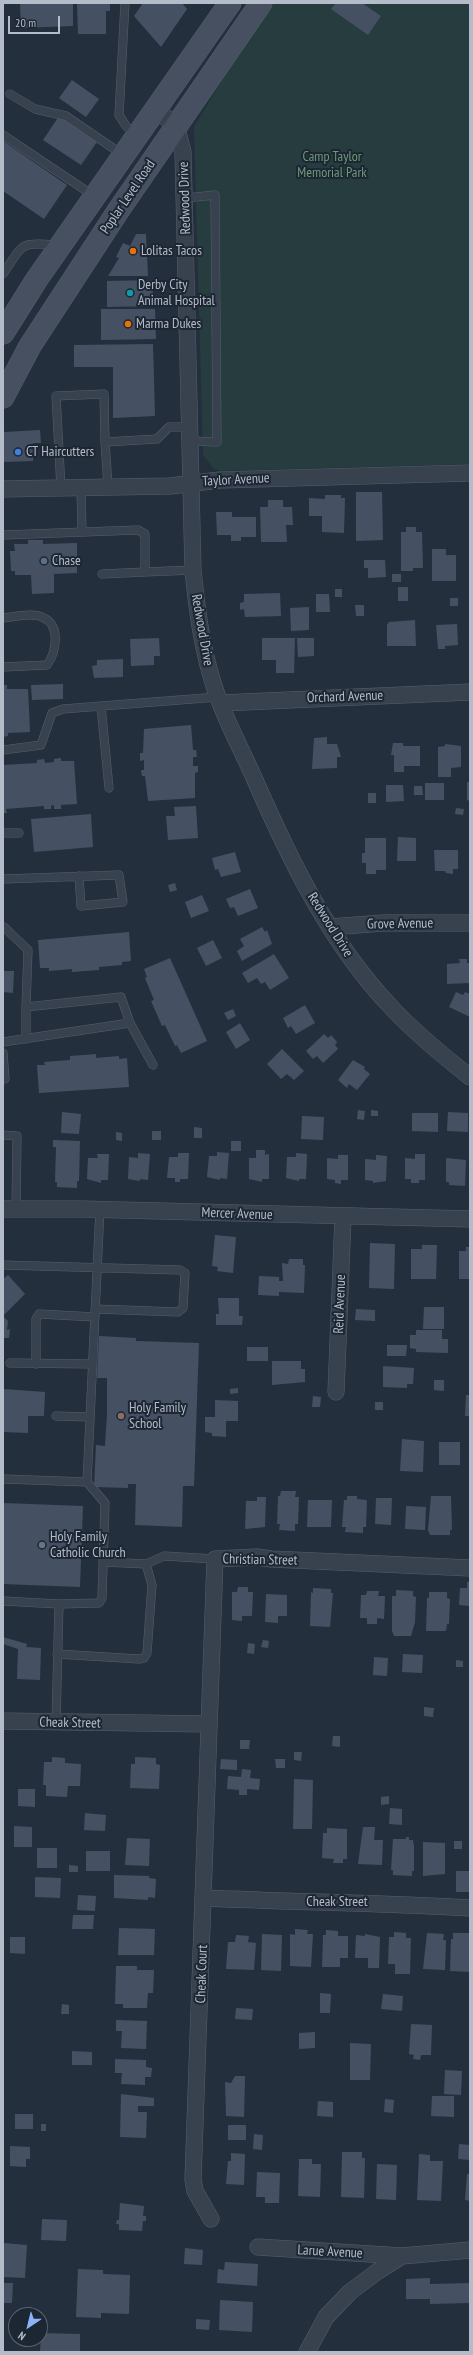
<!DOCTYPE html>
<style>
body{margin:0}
#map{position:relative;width:473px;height:2355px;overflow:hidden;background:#242f3e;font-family:"PT Sans Narrow",sans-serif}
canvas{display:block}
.frame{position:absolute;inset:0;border:4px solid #b4bcc9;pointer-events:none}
.north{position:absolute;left:8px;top:2307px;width:40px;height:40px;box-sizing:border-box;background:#1d2633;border:1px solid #59626f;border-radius:50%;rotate:215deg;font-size:11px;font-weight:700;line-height:16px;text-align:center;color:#b4bcc9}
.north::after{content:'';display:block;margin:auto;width:14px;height:18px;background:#8ab4f8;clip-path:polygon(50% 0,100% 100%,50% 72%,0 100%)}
.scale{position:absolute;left:8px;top:16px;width:52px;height:18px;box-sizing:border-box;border:2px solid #b4bcc9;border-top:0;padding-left:5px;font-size:12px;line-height:14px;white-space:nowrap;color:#b4bcc9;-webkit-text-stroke:3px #1d2633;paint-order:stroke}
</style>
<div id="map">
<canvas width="473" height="2355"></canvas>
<div class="frame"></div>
<div class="north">N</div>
<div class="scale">20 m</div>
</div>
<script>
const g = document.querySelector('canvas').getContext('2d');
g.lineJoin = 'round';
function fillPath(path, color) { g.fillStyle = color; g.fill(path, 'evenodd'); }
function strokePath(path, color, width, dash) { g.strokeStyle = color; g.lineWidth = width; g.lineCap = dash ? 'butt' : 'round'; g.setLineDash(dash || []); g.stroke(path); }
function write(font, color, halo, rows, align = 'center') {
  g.font = font + ' "PT Sans Narrow",sans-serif'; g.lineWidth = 4; g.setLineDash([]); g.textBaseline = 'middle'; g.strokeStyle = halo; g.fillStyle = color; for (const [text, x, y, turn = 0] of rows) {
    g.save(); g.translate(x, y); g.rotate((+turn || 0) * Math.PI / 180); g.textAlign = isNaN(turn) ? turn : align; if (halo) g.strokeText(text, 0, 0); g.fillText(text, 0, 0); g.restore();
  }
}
fillPath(new Path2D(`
 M268 3H470V464L222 471 214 469 203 455 194 127Z`), '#263c3f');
fillPath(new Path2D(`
 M20 3H73V26L21 28Z
 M77 3H110V11H106V34H78Z
 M143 3H182L187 9 161 47 134 16Z
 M336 3H362L381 16 368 35 331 9Z
 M72 80 99 99 86 117 59 98Z
 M59 116 97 142 81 165 43 140Z
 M3 141 67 185 44 219 3 191Z
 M136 234H146L148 276H108L119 258 116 257 123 243 130 246Z
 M152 280 154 306 107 307V281Z
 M101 309H155L156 339 101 340Z
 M153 344 155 416 113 418V367H74V345Z
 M40 430 41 443H33V461L3 462 4 432Z
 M356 492H382L383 540 356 541Z
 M325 495H341V498H345L344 533 322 532V516H309V498L325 499Z
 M268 500H283V507H292L293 525H286L287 542H261L260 507H268Z
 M216 512H232V517H256V537H241V541H231V535H217Z
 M406 527H416V532H422L423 568H413V571H401V532H406Z
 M28 540H43V544L77 543V573L54 574V593L32 594 31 575H15V571H11L10 551H15L14 544H28Z
 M432 549H446V555H456V581H432Z
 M364 560H385L386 577 368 578V568H364Z
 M392 574H401V582H392Z
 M398 587H408V601H398Z
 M335 589H342V597H335Z
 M280 593 281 616 245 617 244 609 240 610V603L244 602V594Z
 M316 594H329L330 612H316Z
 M450 598H458V606H450Z
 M355 605H364V616H356Z
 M309 607V630L291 631 290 608Z
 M415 620 416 646H387V625L389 622Z
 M457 624 458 645 445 646V649H438L436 625Z
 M159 638 160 656H154V665L131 666 130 639Z
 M262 638H295L294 673H276V660H262Z
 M297 638H314V656L298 657Z
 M123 659V677L94 678 92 666 97 665V660Z
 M63 684V699L32 700 31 685Z
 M3 685H7V689H28L30 732 8 733V736L3 737Z
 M191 725 193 750H196L197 757H193V766H198V772L195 773V798L148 801 145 776H142L141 770H144V760L140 761V753H143L144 729Z
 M327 737V744H337L341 757H337V768L312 769 314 738Z
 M393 743H403V746H420V766H404V772H394V755H391Z
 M445 744 461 746V767L451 768V777H438V747L445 746Z
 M61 758V761H74L77 804 61 805V809H54V805L51 806V809H44V806L6 809 7 813H3V765L37 763V760L44 759 45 763 54 762V759Z
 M467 782H470V801L467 800Z
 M425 783H444V800H425Z
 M386 785H403L404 801 386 802Z
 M414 786H422L423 795H414Z
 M368 793H376V803H368Z
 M196 806 198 838 168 840 166 816H175L174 807Z
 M456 808 464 809 463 815 455 814Z
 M91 814 93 847 34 852 31 819Z
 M398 837 416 838V861H397Z
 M365 838H386V870H376V874H366V863H362V853H365Z
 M434 850H458V869H453V874L446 873 445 871H435Z
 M235 852 241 872 221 877 218 869 215 870 212 858Z
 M175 883 177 890 170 892 168 885Z
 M250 889 258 908 238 916 234 907 230 908 226 899Z
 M202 895 209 911 191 918 185 902Z
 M262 927 265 932 267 930 272 944 242 961 237 951 244 946 240 939Z
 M129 932 131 961 122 962V965L99 967V970L72 972V969L49 971V968H40L38 940Z
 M213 940 222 958 206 966 197 948Z
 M274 954 289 978 270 990 265 982 261 984 257 978 248 983 242 973Z
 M170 958 207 1041 181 1053 177 1045 175 1046 165 1025 162 1026 151 1001 154 1000 145 978 147 977 144 969Z
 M459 959H467V963H470V983L447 984V964L460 963Z
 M3 971H14L13 993 3 992Z
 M456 992 463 995 465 992 470 994V1017L449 1007Z
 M305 1005 315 1023 296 1034 291 1026 288 1028 283 1018Z
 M233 1009 236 1016 228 1020 224 1013Z
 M240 1023 250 1040 236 1049 226 1032Z
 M324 1034 328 1038 331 1035 337 1042 335 1045 338 1049 323 1063 317 1056 313 1059 306 1051Z
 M282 1049 304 1071 294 1080 287 1074 281 1079 267 1064Z
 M96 1054V1058L119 1056V1059L127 1058 129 1087 39 1093 37 1065H45L44 1062 70 1060V1056Z
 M353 1060 365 1067 364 1069 370 1074 357 1090 349 1084 347 1088 338 1080Z
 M358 1110 365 1111 364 1120 357 1119Z
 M371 1110 378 1111V1116H371Z
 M62 1112 81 1114 79 1134 61 1133Z
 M448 1112 468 1113V1132L447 1131Z
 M412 1113H438V1132L412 1131Z
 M302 1116 324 1117 323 1140 301 1139Z
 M194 1127 202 1128V1138H194Z
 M152 1131H161V1140H152Z
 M116 1132 122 1133V1141L116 1140Z
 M53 1140 80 1141 79 1181H77V1188L57 1187V1182H55L56 1147H53Z
 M231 1141H241V1151H231Z
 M256 1150H265V1155L269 1154V1179H262V1182L249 1179V1158H256Z
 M217 1152 229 1153 227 1179 220 1178V1180L207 1177 209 1156H217Z
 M138 1153 150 1154 148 1180 140 1179V1181L128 1179 129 1157 138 1158Z
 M178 1153H189L188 1179H180V1182H175V1178H167L169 1157H178Z
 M296 1153 307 1154 306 1179H299V1181L286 1178 287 1157H296Z
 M97 1154H109L108 1180H101V1183L87 1179 88 1158H98Z
 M415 1154H425V1180H419V1183H411V1179H405V1158L415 1159Z
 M338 1155H348V1180H341V1184L335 1183V1180L327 1179V1158L338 1159Z
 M376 1155 387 1156 386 1181 373 1183V1181L365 1180V1159L376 1160Z
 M446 1158 466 1160 465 1186 449 1185V1182H446Z
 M215 1235 236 1237 233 1273 217 1271 218 1267 212 1266Z
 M370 1243 395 1244 394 1289 369 1288Z
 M422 1245H437L436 1279H411V1249H422Z
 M466 1247H470V1279H459V1251H466Z
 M289 1259H303V1265H305L304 1293 279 1292V1296L258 1295 259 1276 279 1277V1281H283L282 1263 288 1264Z
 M8 1275 25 1294 3 1316 8 1321 7 1330 10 1329 9 1338H3V1279Z
 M218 1298H239V1316H243L242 1325H216V1314H219Z
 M424 1307H444V1329H423Z
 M356 1309 375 1310V1321L355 1320Z
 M416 1330H442V1339H448V1353L416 1352V1349L410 1348V1335H416Z
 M99 1336 136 1338V1341L199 1343 194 1486H183L182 1527 135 1525 136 1484H128V1488L94 1487 96 1445 105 1446 107 1414V1378H97Z
 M387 1345H407L406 1356H387Z
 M247 1347H268V1361H247Z
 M272 1361H301V1369H305V1382L272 1385Z
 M383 1366 414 1368 413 1384H407V1388L383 1387Z
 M434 1380H444V1391L434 1390Z
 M238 1388V1393L230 1394V1389Z
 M3 1389 45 1392 44 1416H28V1433L3 1432Z
 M466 1395H470V1416H465Z
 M313 1396 321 1397 320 1407H312Z
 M215 1400 238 1401V1421H226V1437L212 1436V1433L205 1432V1417H215Z
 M375 1402H383V1410H375Z
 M402 1439 424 1441 423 1472 400 1471Z
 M439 1442H460V1465H439Z
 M281 1491H296L295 1497H299L298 1524H295V1531L279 1530 280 1524H277L278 1496H280Z
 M347 1496H357V1499L367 1500 366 1527H363V1533L345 1532 346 1527H342L344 1500H347Z
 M431 1496H451L452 1530H450V1535H430L428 1530Z
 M257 1497H266L265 1527 245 1529 246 1501H257Z
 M376 1498H392L391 1525 375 1524Z
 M308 1500H332L331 1527H307Z
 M3 1503 83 1506 80 1587 3 1584Z
 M406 1506 426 1507 425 1530 405 1529Z
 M467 1582H470V1606L459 1605 460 1588H467Z
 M238 1587H248V1592H253L252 1616H242V1621L232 1620V1592H237Z
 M313 1588 331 1589V1593H333L330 1627 310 1626 311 1592 313 1593Z
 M396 1590 413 1591V1596L416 1597 415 1622 411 1636H394L392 1631V1596H396Z
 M367 1591H379L378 1596H385L384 1619 377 1618V1624H367V1618H360L361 1595H366Z
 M429 1592H447V1598L450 1599 449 1624H447L446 1631H426L427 1598H429Z
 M266 1594 287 1595V1616H278V1623L265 1622Z
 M3 1637 27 1644 26 1647 41 1648 40 1680 17 1679 18 1649 3 1644Z
 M263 1640 269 1641 268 1648 261 1647Z
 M248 1643 255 1644 254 1654 247 1653Z
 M403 1654 423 1655 422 1673 402 1672Z
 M374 1657 388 1658 387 1676 373 1675Z
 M456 1660 463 1661V1667H456Z
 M424 1707 434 1708 433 1717 424 1716Z
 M333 1736H340V1747L332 1746Z
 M240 1740H250L249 1749H240Z
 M294 1752H302L301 1761 294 1760Z
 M52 1757 65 1758V1763L81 1764 80 1786H68L67 1797 46 1796V1785H43L44 1762H52Z
 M135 1757 156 1758V1764L160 1765 159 1789 130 1788 131 1764H135Z
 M221 1759 237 1760V1770L220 1769Z
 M275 1759H285V1768H276Z
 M242 1769 251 1770 250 1778 260 1779 259 1790 247 1789V1795H239V1790L227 1789 228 1776 241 1777Z
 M294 1779 313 1780 312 1829H293Z
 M18 1789H35V1807L18 1806Z
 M389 1796V1804L381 1805V1797Z
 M390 1808 402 1809V1825L389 1824Z
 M85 1813 106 1815 105 1831 84 1830Z
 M14 1826 32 1827V1847H14Z
 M363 1827H375L374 1840H383L382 1865 358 1864Z
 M327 1828 347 1829V1859H343V1863H333L334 1859 322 1858 323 1833H327Z
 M406 1837H409V1840H413L414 1846V1871H412V1876L393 1875V1870H391L393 1839H406Z
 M127 1838 150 1839 149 1866 125 1865Z
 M454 1841H462V1849H454Z
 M423 1842 445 1843V1874L423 1876Z
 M37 1848H57V1868H37Z
 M86 1851H110V1871H86Z
 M69 1865 78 1866V1872H69Z
 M456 1871H470V1892H456Z
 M114 1875 149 1876V1878L156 1879 155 1898 148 1897V1900L114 1898Z
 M35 1877 61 1878 60 1898 35 1897Z
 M78 1895 96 1896 95 1911 77 1910Z
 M73 1915H94L93 1929H72Z
 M119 1928 155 1929 154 1955H118Z
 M295 1929 308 1930 307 1934H313L311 1967 290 1966V1934L295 1935Z
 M326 1930 338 1931V1936H348V1958H340V1967H322L323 1935H326Z
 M394 1932 406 1933V1938H411L410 1974H395V1964H388L389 1937H394Z
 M427 1933 444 1934 443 1940H446L445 1970 423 1969Z
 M453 1933H469L470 1972 450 1971 451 1939H453Z
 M262 1934 282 1935 281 1971 261 1970Z
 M365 1934 380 1937 379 1968H368V1958H355L356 1935 365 1936Z
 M236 1935 249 1936 248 1942 256 1943 254 1970 226 1969 228 1942H235Z
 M10 1937H25V1954L10 1953Z
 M116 1966H137V1970H154L153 1993H148L147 2008H123V2004H115Z
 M320 1993 331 1994 330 2013H320Z
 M383 1994 403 1996 402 2011 381 2009Z
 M62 2004 69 2005V2014H61Z
 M236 2008 253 2009 252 2020 235 2019Z
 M116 2020 147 2021 146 2049 121 2048 122 2031H116Z
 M411 2024 432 2025 431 2055H421L420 2060 413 2059 414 2055 409 2054Z
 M315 2032V2048L299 2049V2033Z
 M350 2043 371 2044 370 2080H350Z
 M72 2051 92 2052V2065H72Z
 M115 2059 146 2060V2067L152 2068 151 2077H145V2085L121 2084 122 2073H115Z
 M445 2070 462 2071 461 2095 444 2094Z
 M235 2076H245V2080L244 2117 226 2116 225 2082 231 2083Z
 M121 2094 154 2098V2106H138V2112H147L146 2138 120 2137Z
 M432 2096H454V2117L431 2116Z
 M385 2099 394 2100 393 2113 384 2112Z
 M318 2101 333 2102V2117L317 2116Z
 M15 2114H33V2129H15Z
 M41 2124H46V2131H41Z
 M228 2125H246V2140H228Z
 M254 2134 263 2135 262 2150 253 2149Z
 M459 2144 470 2145V2160L458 2159Z
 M10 2146 30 2147V2159H26V2167L10 2166Z
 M342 2152H362V2158H365L364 2198 341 2197Z
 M231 2153 245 2154 244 2185 226 2184 228 2161H231Z
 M419 2154 430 2155V2161H443L441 2201 417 2200Z
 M299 2159H312V2164H321L320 2197 298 2196Z
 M377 2164 397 2165 396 2200 376 2199Z
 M257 2172 280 2173 279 2203H265V2197H256Z
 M467 2174H470V2201L465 2200Z
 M120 2203 144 2206 143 2216H146V2221H143L142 2231 119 2230V2224H116L117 2220H119Z
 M42 2219 67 2220 66 2241 41 2240Z
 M4 2243 27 2245 25 2278 3 2277Z
 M185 2248 203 2250 202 2265 184 2264Z
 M225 2262 258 2264 257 2286 217 2283 218 2269 224 2270Z
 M78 2269 103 2270V2274L130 2275 129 2314 101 2313V2318L76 2317Z
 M430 2278V2284L470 2283V2303L430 2304V2299H406V2279Z
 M3 2283H13L12 2303H3Z
 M220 2300 253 2302 252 2332 219 2330Z
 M196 2319 210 2320 209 2330 196 2329Z
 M41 2333 80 2334V2352H40Z`), '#455162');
const service = new Path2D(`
 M125 3 119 115 126 126 137 136
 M10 94 35 109 66 116 123 155
 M3 135 94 196
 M186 198 215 195 217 442 190 441
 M3 274C24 243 19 242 57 245
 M108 486 105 442 157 439 169 427H190
 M81 487 82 532
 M61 488 56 396 104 394 105 442
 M3 535 138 530 145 534V572L193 570
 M102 574 145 572
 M3 618C15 617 33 612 44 618 61 626 56 653 47 665L3 667
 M101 706 109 788
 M3 750 41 745 52 713 63 709 218 697
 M3 833H19
 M3 879 119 875 123 902 81 906 79 876
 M4 927 28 950 26 1007 121 997 130 1023
 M26 1007V1039
 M3 1042 130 1023 153 1065
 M3 1053 5 1079H3
 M3 1135 17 1136 16 1209
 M3 1265 180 1270 185 1273 183 1308 178 1312 95 1309
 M10 1363 93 1364
 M36 1364V1319L39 1314 95 1317
 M56 1416 90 1417
 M3 1479 87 1482 105 1503 102 1598 99 1603 59 1604 3 1601
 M87 1482 100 1209
 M146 1564 164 1556 215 1559
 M57 1654 139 1659 144 1658 147 1653 152 1585 146 1564 104 1562
 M56 1723 59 1604`);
const minor = new Path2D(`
 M155 110 176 125 183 152 193 570C197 610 202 650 215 689 225 720 242 750 255 780 290 860 330 943 391 1007 415 1033 442 1055 470 1077
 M3 489 170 486 220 480 470 473
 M221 703 470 692
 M330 927 383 923H470
 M3 1209H82L470 1219
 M336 1392 343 1217
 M3 1721 209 1724
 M205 1898C293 1902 382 1903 470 1908
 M211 2219 195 2191 193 2179C202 1972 207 1765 215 1559L257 1557 271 1559 470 1568
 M258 2247 402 2256
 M307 2352 326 2317 350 2292 378 2271 402 2256 470 2250`);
const secondary = new Path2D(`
 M3 333 37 279 230 3
 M3 397 30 346 118 211 261 3`);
strokePath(service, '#565f6c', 9);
strokePath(minor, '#565f6c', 17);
strokePath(secondary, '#565f6c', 23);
strokePath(service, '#38414e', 8);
strokePath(minor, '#38414e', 16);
strokePath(secondary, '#465061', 22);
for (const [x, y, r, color] of [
 [133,251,4,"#e8710a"],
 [130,293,4,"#0f9aa8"],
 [128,324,4,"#e8710a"],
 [18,452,4,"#3f7fe0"],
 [44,561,4,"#5c6f8a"],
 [121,1416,4,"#8d6e63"],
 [42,1545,4,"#6b7280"]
]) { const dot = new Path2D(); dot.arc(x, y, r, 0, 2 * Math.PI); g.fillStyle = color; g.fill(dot); strokePath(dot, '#1d2633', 1.5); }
write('14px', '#6b9a76', '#1d2633', [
 ["Camp Taylor",332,157],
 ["Memorial Park",332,173]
]);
write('14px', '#b4bcc9', '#1d2633', [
 ["Poplar Level Road",128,197,-56],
 ["Redwood Drive",185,198,-92],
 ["Taylor Avenue",236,480,-3],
 ["Redwood Drive",202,630,80],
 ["Orchard Avenue",345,697,-2],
 ["Grove Avenue",400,924,-1],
 ["Redwood Drive",330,925,58],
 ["Mercer Avenue",237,1214,2],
 ["Reid Avenue",340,1304,-88],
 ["Christian Street",260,1560,1],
 ["Cheak Street",70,1723,1],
 ["Cheak Street",337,1902],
 ["Cheak Court",202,1974,-88],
 ["Larue Avenue",330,2252,3]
]);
write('14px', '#b4bcc9', '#1d2633', [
 ["Lolitas Tacos",141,251],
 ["Derby City",138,285],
 ["Animal Hospital",138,301],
 ["Marma Dukes",136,324],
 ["CT Haircutters",26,452],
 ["Chase",52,561],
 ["Holy Family",129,1408],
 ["School",129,1424],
 ["Holy Family",50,1537],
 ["Catholic Church",50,1553]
], 'left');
</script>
